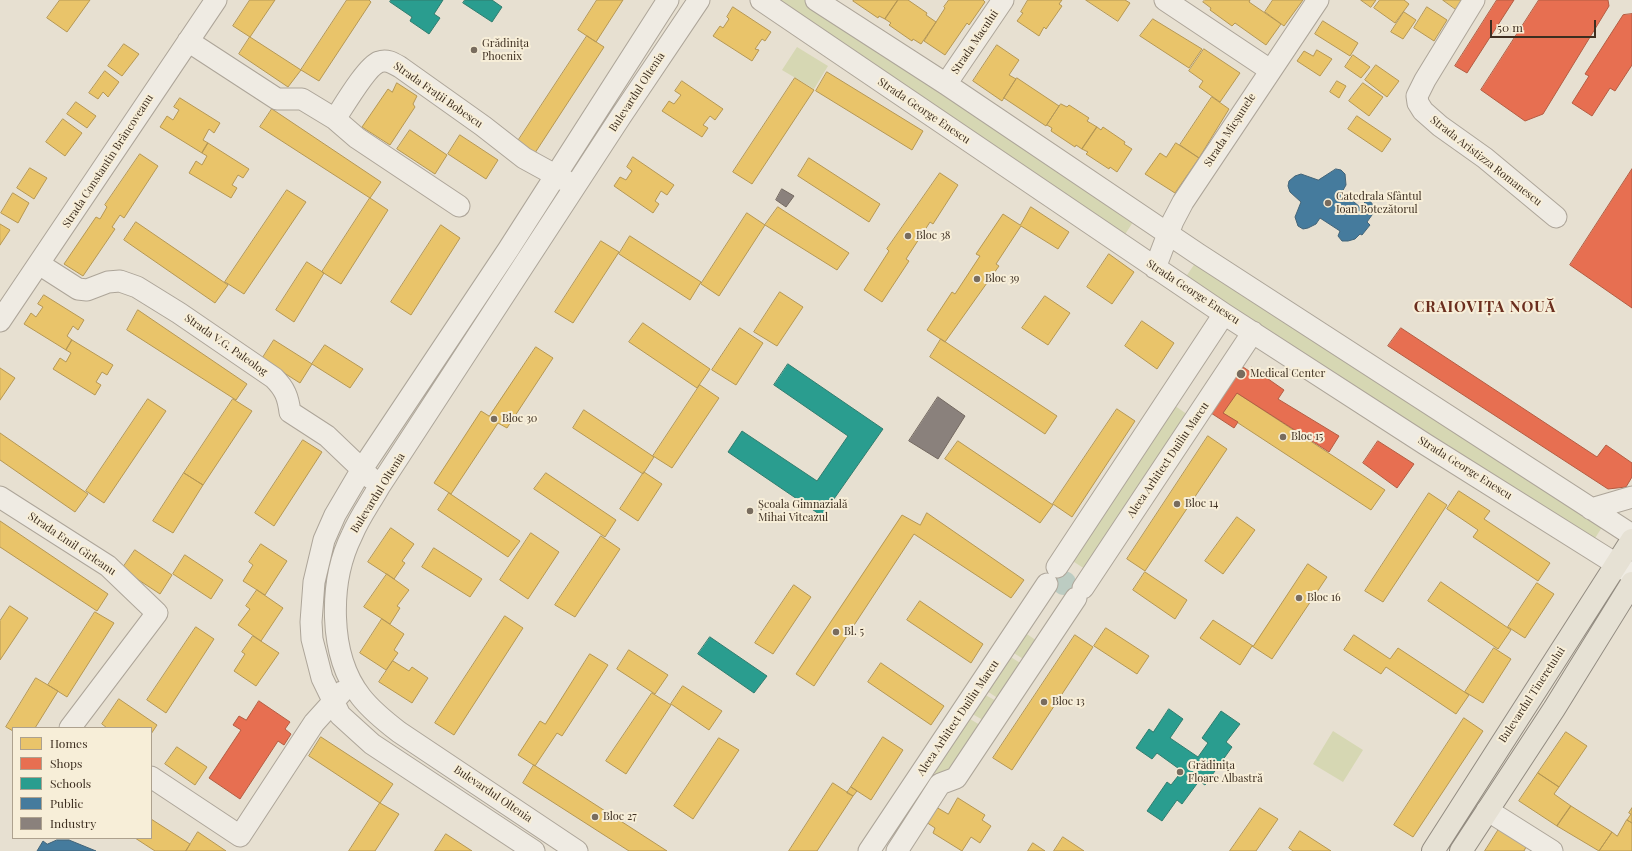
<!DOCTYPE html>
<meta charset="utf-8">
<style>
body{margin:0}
#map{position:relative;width:1632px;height:851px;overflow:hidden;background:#e7e0d1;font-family:"Playfair Display",serif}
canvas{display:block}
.legend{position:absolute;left:12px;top:727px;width:140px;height:112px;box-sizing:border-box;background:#f7eed8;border:1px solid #ada18e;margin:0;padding:5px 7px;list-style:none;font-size:12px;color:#3d2e20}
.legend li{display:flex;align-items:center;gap:8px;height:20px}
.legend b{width:20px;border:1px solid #ada18e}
.scale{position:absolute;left:1490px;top:20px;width:106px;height:18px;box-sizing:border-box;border:2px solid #3d2e20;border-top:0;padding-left:5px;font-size:12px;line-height:14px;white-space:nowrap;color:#3d2e20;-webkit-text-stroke:3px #f7eed8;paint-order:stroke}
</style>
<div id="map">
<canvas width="1632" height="851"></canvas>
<ul class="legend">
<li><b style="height:11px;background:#e9c46a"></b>Homes</li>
<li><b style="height:11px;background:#e76f51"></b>Shops</li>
<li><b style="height:11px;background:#2a9d8f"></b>Schools</li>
<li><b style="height:11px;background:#457b9d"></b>Public</li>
<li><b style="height:11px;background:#8a817c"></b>Industry</li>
</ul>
<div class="scale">50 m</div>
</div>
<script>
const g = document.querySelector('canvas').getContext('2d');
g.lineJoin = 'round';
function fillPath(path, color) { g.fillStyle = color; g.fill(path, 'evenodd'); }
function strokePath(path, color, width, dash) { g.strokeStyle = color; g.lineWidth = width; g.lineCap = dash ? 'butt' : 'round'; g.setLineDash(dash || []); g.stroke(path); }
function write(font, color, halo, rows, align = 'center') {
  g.font = font + ' "Playfair Display",serif'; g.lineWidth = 4; g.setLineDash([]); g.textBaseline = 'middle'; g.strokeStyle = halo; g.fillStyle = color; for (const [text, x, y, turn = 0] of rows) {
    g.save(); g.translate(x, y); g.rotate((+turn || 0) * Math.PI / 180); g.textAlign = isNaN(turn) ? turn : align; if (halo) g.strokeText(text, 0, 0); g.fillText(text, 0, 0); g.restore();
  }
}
fillPath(new Path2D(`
 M770 0H807L1135 219 1122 239Z
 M797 47 828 66 814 89 782 70Z
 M1198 259 1604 524 1592 543 1185 278Z
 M1171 403 1191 417 1088 571 1068 558Z
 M1021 630 1040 643 1028 662 1009 650Z
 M1006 654 1025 666 1002 701 984 689Z
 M980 692 1000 703 988 723 969 712Z
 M965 716 985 728 944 780 930 770Z
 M1333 731 1363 750 1343 782 1313 764Z`), '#d6d7b3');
fillPath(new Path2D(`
 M1052 583a12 12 0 1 1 24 0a12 12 0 1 1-24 0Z`), '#bcccc2');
const homes = new Path2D(`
 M60 0H90L67 32 47 18Z
 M250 0H275L250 37 233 26Z
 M347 0H369L371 2 319 81 301 70Z
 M597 0H623L596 42 578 30Z
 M855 0H898L885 19 879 16 878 18 853 1Z
 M898 0H908L927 13 926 15 936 22 921 44 913 39 912 41 889 25 891 23 885 19Z
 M949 0H983L985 2 969 25 967 23 945 55 924 41 945 8 944 7Z
 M1028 0H1062L1059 4 1062 6 1046 29 1044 27 1039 36 1017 21 1023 13 1021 12Z
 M1086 0H1125L1130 3 1118 21Z
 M1205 0H1250L1249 2 1281 24 1266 45 1235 23 1232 26 1210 10 1211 8 1203 2Z
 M1273 0H1303L1284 26 1265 12Z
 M1361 0H1376L1371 7Z
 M1380 0H1404L1409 4 1395 23 1374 8Z
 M1443 0H1464L1457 10Z
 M733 7 771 32 765 41 762 39 755 49 759 50 752 61 713 36 720 26 723 28 729 19 727 17Z
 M1427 7 1447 20 1434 41 1414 28Z
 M1404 12 1416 20 1403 39 1391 32Z
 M1153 19 1202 49 1189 68 1140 36Z
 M1323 21 1358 43 1350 56 1315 34Z
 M587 36 604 47 533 156 516 144Z
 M250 37 301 70 288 87 239 54Z
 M124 44 139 54 122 76 108 66Z
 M997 45 1019 60 1009 75 1016 79 1002 101 973 81Z
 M1204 49 1240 73 1220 102 1199 87 1203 81 1189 71Z
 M1317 50 1332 59 1320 76 1297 61 1304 51 1313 56Z
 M1353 55 1370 67 1361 78 1345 67Z
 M1376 65 1399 81 1387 97 1365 80Z
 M105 71 119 82 108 97 103 92 98 99 89 93Z
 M827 72 923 131 912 150 816 91Z
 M795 78 814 90 752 184 733 172Z
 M1017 78 1059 106 1046 126 1004 98Z
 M682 81 723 109 715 120 710 116 703 125 708 128 702 137 662 111 669 101 674 104 681 95 675 91Z
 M1337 81 1346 86 1339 98 1330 92Z
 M397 83 417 96 413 104 415 107 390 145 362 127 388 89 392 92Z
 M1363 83 1383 97 1369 116 1349 101Z
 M1212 97 1229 109 1199 158 1180 145Z
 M180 98 220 123 214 133 209 129 203 140 208 143 202 153 160 127 167 116 173 120 179 110 174 107Z
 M76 102 96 116 87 128 67 114Z
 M1061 104 1067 107 1069 105 1089 118 1087 121 1097 127 1082 149 1076 145 1075 147 1051 131 1052 128 1047 125Z
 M272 109 381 182 370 198 260 127Z
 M1357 116 1391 139 1382 152 1348 129Z
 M63 119 82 133 65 156 46 142Z
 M1097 127 1101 130 1103 127 1125 142 1124 144 1132 149 1117 172 1110 167 1109 169 1086 154 1088 152 1082 149Z
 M410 130 447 155 435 174 397 149Z
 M460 135 498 160 486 179 448 154Z
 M208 143 249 169 243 178 238 175 232 185 237 188 231 198 189 173 196 161 202 165 207 156 202 153Z
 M1176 143 1199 158 1175 193 1145 174 1160 153 1166 157Z
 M140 154 158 166 124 218 120 215 112 227 115 229 83 276 64 264 96 217 100 219 107 207 105 205Z
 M633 157 674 185 667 195 661 191 655 201 659 204 653 213 614 186 620 177 626 180 632 171 627 167Z
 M809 158 880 204 869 222 798 176Z
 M30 168 47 178 34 199 17 188Z
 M940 173 958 185 933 224 930 222 906 259 909 261 882 302 864 290 889 251 887 249Z
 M287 190 306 202 244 294 225 282Z
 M13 193 29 203 18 223 1 213Z
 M370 198 388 210 341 284 322 272Z
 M778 207 849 253 837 270 765 225Z
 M1031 207 1069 232 1058 249 1021 226 996 264 999 266 945 342 927 330 952 292 955 294 980 256 976 254 1003 214 1020 225Z
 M747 213 765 225 719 296 701 284Z
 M136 222 228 285 215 303 124 240Z
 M0 224 10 230 0 245Z
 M441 225 460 238 411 315 391 302Z
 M630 236 701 282 690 300 619 254Z
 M601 241 619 252 573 323 555 312Z
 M1109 254 1134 272 1112 304 1087 287Z
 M307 262 324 273 294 322 276 310Z
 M780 292 803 307 777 346 754 332Z
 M44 295 84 320 78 330 73 326 67 336 72 340 66 350 24 324 31 313 36 317 43 307 38 304Z
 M1045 296 1070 313 1048 345 1022 328Z
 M138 310 247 384 236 400 127 330Z
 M1142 321 1174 343 1157 369 1125 346Z
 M643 323 710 369 697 388 629 342Z
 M740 328 763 343 736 385 712 370Z
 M941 339 1057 416 1045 434 930 357Z
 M72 340 113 365 107 375 102 372 96 382 101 385 95 395 53 369 60 358 66 362 71 353 66 350Z
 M274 340 312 364 300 383 262 359Z
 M325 345 363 369 350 388 312 364Z
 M536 347 553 358 507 428 498 423 451 494 434 483 481 411 489 416Z
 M0 368 15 378 0 400Z
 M700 385 719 398 672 468 653 456Z
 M1237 393 1385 490 1371 510 1223 413Z
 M148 399 166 411 104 503 86 491Z
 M233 399 252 411 203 485 184 473Z
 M1117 409 1135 421 1072 517 1053 504Z
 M584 410 654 457 643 474 573 428Z
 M0 433 88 494 75 512 0 460Z
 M1208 436 1227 449 1145 571 1127 559Z
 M303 440 322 452 274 526 255 513Z
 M958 441 1053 505 1040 523 945 459Z
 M644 472 662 484 638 521 620 509Z
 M184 473 203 485 173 533 153 521Z
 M546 473 616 520 605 537 534 489Z
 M1459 491 1490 511 1484 519 1550 563 1538 581 1473 537 1478 530 1447 509Z
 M449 493 520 541 508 557 438 510Z
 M1429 493 1447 505 1383 602 1365 591Z
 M927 513 1024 580 1011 598 914 534 814 686 796 674 902 515 920 525Z
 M1237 517 1255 530 1223 574 1205 561Z
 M0 521 108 594 97 611 0 547Z
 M391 528 414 544 402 561 405 563 394 579 368 562Z
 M531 533 559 552 528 599 500 580Z
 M601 536 620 549 575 617 555 605Z
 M261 544 287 561 265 595 243 581 253 565 249 562Z
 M434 548 482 579 470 597 422 567Z
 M135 550 172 575 160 594 122 569Z
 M185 555 223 580 211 599 173 574Z
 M1308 564 1327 577 1272 659 1252 646 1240 665 1200 638 1213 620 1253 646Z
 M1145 572 1187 600 1175 619 1133 590Z
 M387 574 409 590 397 606 400 608 390 624 364 607Z
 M1441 582 1511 630 1498 649 1428 601Z
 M1537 583 1554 594 1525 638 1508 627Z
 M794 585 811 597 773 654 755 643Z
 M257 590 283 608 261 641 238 625 250 609 246 606Z
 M920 601 983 644 971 663 907 620Z
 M10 606 28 618 0 660V621Z
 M95 612 114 623 67 697 48 685Z
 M505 616 523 628 454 735 435 723Z
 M382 619 404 634 394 650 398 653 386 670 360 653Z
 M196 627 214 639 166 713 147 700Z
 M1106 628 1149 656 1137 674 1094 646Z
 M1075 635 1093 647 1012 770 993 758Z
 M1354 635 1390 659 1398 648 1469 695 1456 714 1386 667 1381 674 1344 650Z
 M253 636 279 653 256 686 234 671 245 654 242 652Z
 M1494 648 1511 659 1483 703 1465 692Z
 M629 650 668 675 655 694 617 669Z
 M590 654 608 665 562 736 557 733 535 766 518 755 540 721 545 724Z
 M393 661 409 671 412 667 428 678 412 703 379 682Z
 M881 663 944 706 931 725 868 682Z
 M36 678 58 691 35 728H13V731L6 727Z
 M683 686 722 711 709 730 671 704Z
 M652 693 671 705 626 774 606 761Z
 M119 699 157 725 151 734V728H107L102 724Z
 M1464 718 1483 731 1413 837 1394 825Z
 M1566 732 1587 746 1559 787 1538 773Z
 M321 737 393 784 380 803 309 756Z
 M883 737 903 750 871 800 851 787Z
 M719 738 739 750 693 819 674 806Z
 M177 747 207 767 195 785 165 764Z
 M534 765 667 851H629L523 783Z
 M1538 773 1559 787 1554 794 1571 806 1557 826 1519 801Z
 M833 783 853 796 817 851H789Z
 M851 787 857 791 853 796 847 793Z
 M958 798 985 815 982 820 991 826 980 843 971 837 962 851 933 833 935 828 926 822 936 807 948 814Z
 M380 803 399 814 375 851H349Z
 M1571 806 1612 832 1599 851 1557 826Z
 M1260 808 1278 819 1256 851H1230Z
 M1632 808V823L1627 820 1631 814 1629 813Z
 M151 819 190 844 186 851H155L135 838H151Z
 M1627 820 1632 823V851H1599L1612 832 1617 836Z
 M1499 829 1526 847 1524 851H1485Z
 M1300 831 1331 851H1293L1289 848Z
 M198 832 226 851H186Z
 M446 834 472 851H435Z
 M1063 837 1084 851H1054Z
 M1033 843 1045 851H1028Z`);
fillPath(homes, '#e9c46a');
strokePath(homes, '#b59754', 1);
const shops = new Path2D(`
 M1497 0H1514L1467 73 1455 66Z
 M1539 0H1608L1609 6 1543 114 1525 121 1481 90Z
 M1632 14V65L1615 91 1610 88 1592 116 1572 103 1589 76 1585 74 1623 15Z
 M1632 169V308L1570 265Z
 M1401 328 1597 457 1606 445 1632 463V477L1626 487 1608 489 1388 346Z
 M1240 365 1249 371 1251 367 1284 390 1278 399 1339 436 1329 452 1237 393 1223 413 1238 422 1234 428 1211 413Z
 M1378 441 1414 464 1397 488 1363 463Z
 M259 701 290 722 285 729 291 734 284 745 278 741 240 799 209 778 241 730 233 725 239 716 246 720Z`);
fillPath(shops, '#e76f51');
strokePath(shops, '#b45c42', 1);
const schools = new Path2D(`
 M391 0H443L434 14 440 18 429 34 410 21 412 17 390 2Z
 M465 0H492L502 7 492 22 463 3Z
 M788 364 883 429 822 516 728 452 742 431 817 481 848 436 774 385Z
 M710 637 767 676 754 693 698 654Z
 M1169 709 1183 719 1170 738 1198 757 1208 743 1202 738 1221 711 1240 724 1226 742 1232 747 1205 785 1199 781 1182 804 1177 800 1162 821 1147 811 1167 782 1171 785 1182 771 1157 753 1152 759 1136 748 1149 729 1153 732Z`);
fillPath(schools, '#2a9d8f');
strokePath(schools, '#307c6e', 1);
const public = new Path2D(`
 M1336 169 1341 170 1345 174 1346 185 1342 192 1360 207 1365 202 1370 201 1373 205 1372 215 1367 222 1370 225 1362 235 1360 234 1355 239 1348 241H1342L1338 236 1340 231 1320 218 1316 224 1308 228 1303 229 1298 226 1295 217 1301 202 1290 192 1288 186 1289 181 1295 176 1301 174 1318 180Z
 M57 840H69L96 851H37L43 841 47 844Z`);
fillPath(public, '#457b9d');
strokePath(public, '#436478', 1);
const industry = new Path2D(`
 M782 189 794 196 786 207 776 200Z
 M938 397 965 416 938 459 909 441Z`);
fillPath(industry, '#8a817c');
strokePath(industry, '#736860', 1);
const minor = new Path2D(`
 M761 0 1224 314 1425 444 1632 574
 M816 0 946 84 1198 254 1632 535
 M1165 0 1270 70
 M1474 0 1425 80 1417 96 1418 103 1423 111 1440 126 1485 158 1556 217
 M188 41 277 99H302L335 119 357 138 459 206
 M946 84 1003 0
 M335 119C343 107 367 66 379 62 387 59 393 63 400 67L483 126 524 158 566 181
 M39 264 78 289 87 290 108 282 120 281 137 287 179 313 274 378C285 389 288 397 290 412L327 436 372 479
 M1155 268 1173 221 1183 202 1318 0
 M0 321 216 0
 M0 497 108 566 157 613 70 728
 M1591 509 1632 497
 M1057 567 1224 314
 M1083 588 1253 332
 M151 777 240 836 314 723 342 692
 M1487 810 1552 851
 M534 851 372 744 340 715 322 678 312 639 311 622 314 582 324 540 335 515 362 469 508 250 668 0
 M577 851 399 732C386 722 372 711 361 697 328 655 329 581 352 535 359 518 370 503 379 487L621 116 699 0
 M869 851 1047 584
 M897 851 940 784 956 778 1076 598`);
const major = new Path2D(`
 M1433 851 1632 540
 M1461 851 1554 709 1632 583`);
strokePath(minor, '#ada599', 23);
strokePath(major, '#928b80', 24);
strokePath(minor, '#efebe3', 21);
strokePath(major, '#e6e1d4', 22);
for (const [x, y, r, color] of [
 [474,50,4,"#786c5e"],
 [1328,203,4,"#786c5e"],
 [908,236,4,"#786c5e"],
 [977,279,4,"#786c5e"],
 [1241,374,5,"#786c5e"],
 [494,419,4,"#786c5e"],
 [1283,437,4,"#786c5e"],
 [1177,504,4,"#786c5e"],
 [750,511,4,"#786c5e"],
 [1299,598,4,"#786c5e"],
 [836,632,4,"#786c5e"],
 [1044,702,4,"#786c5e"],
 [1180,772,4,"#786c5e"],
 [595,817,4,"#786c5e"]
]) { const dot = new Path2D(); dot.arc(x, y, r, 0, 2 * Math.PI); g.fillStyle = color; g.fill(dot); strokePath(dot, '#f7eed8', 1.5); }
write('11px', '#3d2e20', '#f7eed8', [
 ["Strada Macului",975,42,-56],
 ["Bulevardul Oltenia",637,92,-57],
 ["Strada Frații Bobescu",438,95,35],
 ["Strada George Enescu",924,111,34],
 ["Strada Micșunele",1230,130,-57],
 ["Strada Constantin Brâncoveanu",108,161,-57],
 ["Strada Aristizza Romanescu",1486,161,38],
 ["Strada George Enescu",1193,292,33],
 ["Strada V.G. Paleolog",226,345,35],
 ["Aleea Arhitect Duiliu Marcu",1168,460,-56],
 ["Strada George Enescu",1465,468,32],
 ["Bulevardul Oltenia",378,493,-58],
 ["Strada Emil Gîrleanu",72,544,34],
 ["Bulevardul Tineretului",1532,695,-57],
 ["Aleea Arhitect Duiliu Marcu",958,718,-56],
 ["Bulevardul Oltenia",493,794,34]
]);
write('11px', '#3d2e20', '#f7eed8', [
 ["Grădinița",482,44],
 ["Phoenix",482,57],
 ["Catedrala Sfântul",1336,197],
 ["Ioan Botezătorul",1336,210],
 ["Bloc 38",916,236],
 ["Bloc 39",985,279],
 ["Medical Center",1250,374],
 ["Bloc 30",502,419],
 ["Bloc 15",1291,437],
 ["Bloc 14",1185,504],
 ["Școala Gimnazială",758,505],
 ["Mihai Viteazul",758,518],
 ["Bloc 16",1307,598],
 ["Bl. 5",844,632],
 ["Bloc 13",1052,702],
 ["Grădinița",1188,766],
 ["Floare Albastră",1188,779],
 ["Bloc 27",603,817]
], 'left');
g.letterSpacing = '1px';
write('bold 15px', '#6b2e1e', '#f7eed8', [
 ["CRAIOVIȚA NOUĂ",1485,307]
]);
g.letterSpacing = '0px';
</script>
